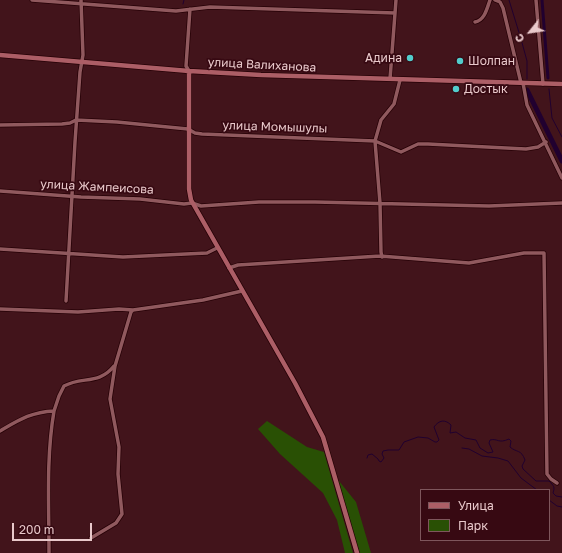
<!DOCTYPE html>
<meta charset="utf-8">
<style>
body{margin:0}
#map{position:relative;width:562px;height:553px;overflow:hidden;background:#42141b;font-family:"Golos Text",sans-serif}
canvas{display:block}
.legend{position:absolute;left:420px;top:489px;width:130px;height:52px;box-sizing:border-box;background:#370912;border:1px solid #7e565c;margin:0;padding:5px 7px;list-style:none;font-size:12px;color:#e9c9cb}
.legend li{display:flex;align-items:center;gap:8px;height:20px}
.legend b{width:20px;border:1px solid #7e565c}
.north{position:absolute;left:510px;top:12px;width:40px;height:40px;-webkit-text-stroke:3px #370912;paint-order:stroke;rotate:240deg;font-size:11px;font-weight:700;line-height:16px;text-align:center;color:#e9c9cb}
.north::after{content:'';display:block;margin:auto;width:14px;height:18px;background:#e9c9cb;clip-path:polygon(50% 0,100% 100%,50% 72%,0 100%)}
.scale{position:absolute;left:12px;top:523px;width:80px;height:18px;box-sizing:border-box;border:2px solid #e9c9cb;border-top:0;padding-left:5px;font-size:12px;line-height:14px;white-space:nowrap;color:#e9c9cb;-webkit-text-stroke:3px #370912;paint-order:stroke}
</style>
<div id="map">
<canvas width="562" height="553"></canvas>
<ul class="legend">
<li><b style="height:5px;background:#ac5e66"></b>Улица</li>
<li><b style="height:11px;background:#295004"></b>Парк</li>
</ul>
<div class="north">С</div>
<div class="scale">200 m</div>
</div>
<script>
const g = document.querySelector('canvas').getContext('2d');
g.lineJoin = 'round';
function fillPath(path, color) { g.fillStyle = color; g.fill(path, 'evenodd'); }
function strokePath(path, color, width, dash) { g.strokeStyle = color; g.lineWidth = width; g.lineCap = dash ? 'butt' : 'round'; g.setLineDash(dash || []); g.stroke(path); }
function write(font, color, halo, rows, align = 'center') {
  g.font = font + ' "Golos Text",sans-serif'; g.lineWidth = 3.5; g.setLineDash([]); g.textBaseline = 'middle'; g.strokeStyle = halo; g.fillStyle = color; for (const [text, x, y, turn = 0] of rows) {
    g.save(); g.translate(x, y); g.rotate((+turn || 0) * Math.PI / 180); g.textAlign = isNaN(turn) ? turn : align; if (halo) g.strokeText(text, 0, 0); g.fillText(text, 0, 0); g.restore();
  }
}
fillPath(new Path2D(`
 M267 421 307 447 324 452 353 553H345L337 520 323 493 280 454 258 429Z
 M335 476 356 502 371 553H357Z`), '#295004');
strokePath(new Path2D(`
 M509 0 521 39 527 61V79
 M183 4 184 0
 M549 89 552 118 562 137
 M462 448 469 449 482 456 498 458 508 461 521 478 537 490
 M367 458 368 455 372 454 378 459 379 461 381 462 384 458 382 454 383 451 388 450H399L404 442 418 437 428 438 435 442H437L439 440 434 427C439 420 445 419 451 425L450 433 456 432 465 438 476 440 480 448 488 453 493 452 489 443 490 440C498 438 498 444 509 439L511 441 510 447C517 453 521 449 525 460L522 466 523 469 536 481H549C554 486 555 487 553 493L556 496 562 497
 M549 500 557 506 562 507`), '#21002f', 1);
strokePath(new Path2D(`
 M542 0 548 78`), '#21002f', 3);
strokePath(new Path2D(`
 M527 90 562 161`), '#21002f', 5);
const street = new Path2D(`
 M32 0 176 11 210 7 395 13
 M495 0 500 2 503 8 521 83
 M536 0 543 84
 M475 22C485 20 487 8 490 0
 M189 71 186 66 190 9
 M390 79 396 0
 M523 83 527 105 562 178
 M0 125 62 124 70 123 76 120 117 122 188 129 195 133 202 134 375 141 401 152 418 144H428L526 149 538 147 546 142
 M0 191 81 197 140 199 184 204 192 203 201 206 259 202H315L489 206 562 203
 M0 249 123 257 207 253 217 248
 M382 257 381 252 380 203 375 141 381 120 394 104 400 80
 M229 268 238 265 380 256 469 263 524 253H544L547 474 551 479 557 483
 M66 301 75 142 80 72 83 55 81 0
 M0 309 78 312 119 309 133 310
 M54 411 59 396 64 386C82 376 99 385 114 366
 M0 431C19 420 31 412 54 411 46 458 49 505 49 553
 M91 538 116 523 122 514 118 474 119 447 110 399 115 366 131 312 133 310 203 300 242 291`);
const secondary = new Path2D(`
 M0 55 189 71 261 75 562 84
 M189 71V189L191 200 295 383 323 437 357 553`);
strokePath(street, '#260006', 5);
strokePath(secondary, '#260006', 6);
strokePath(street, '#90595e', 3.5);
strokePath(secondary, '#ac5e66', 4.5);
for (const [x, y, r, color] of [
 [410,58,4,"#52cdcc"],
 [460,61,4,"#52cdcc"],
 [456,89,4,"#52cdcc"]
]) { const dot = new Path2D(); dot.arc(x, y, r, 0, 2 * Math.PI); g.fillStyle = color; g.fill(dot); strokePath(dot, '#370912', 1.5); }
write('12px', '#e9c9cb', '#370912', [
 ["Адина",402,58,"right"],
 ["Шолпан",468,61],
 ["Достык",464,89]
], 'left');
write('12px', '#e9c9cb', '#370912', [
 ["улица Валиханова",262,65,3],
 ["улица Момышулы",275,127,2],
 ["улица Жампеисова",97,187,3]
]);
</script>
